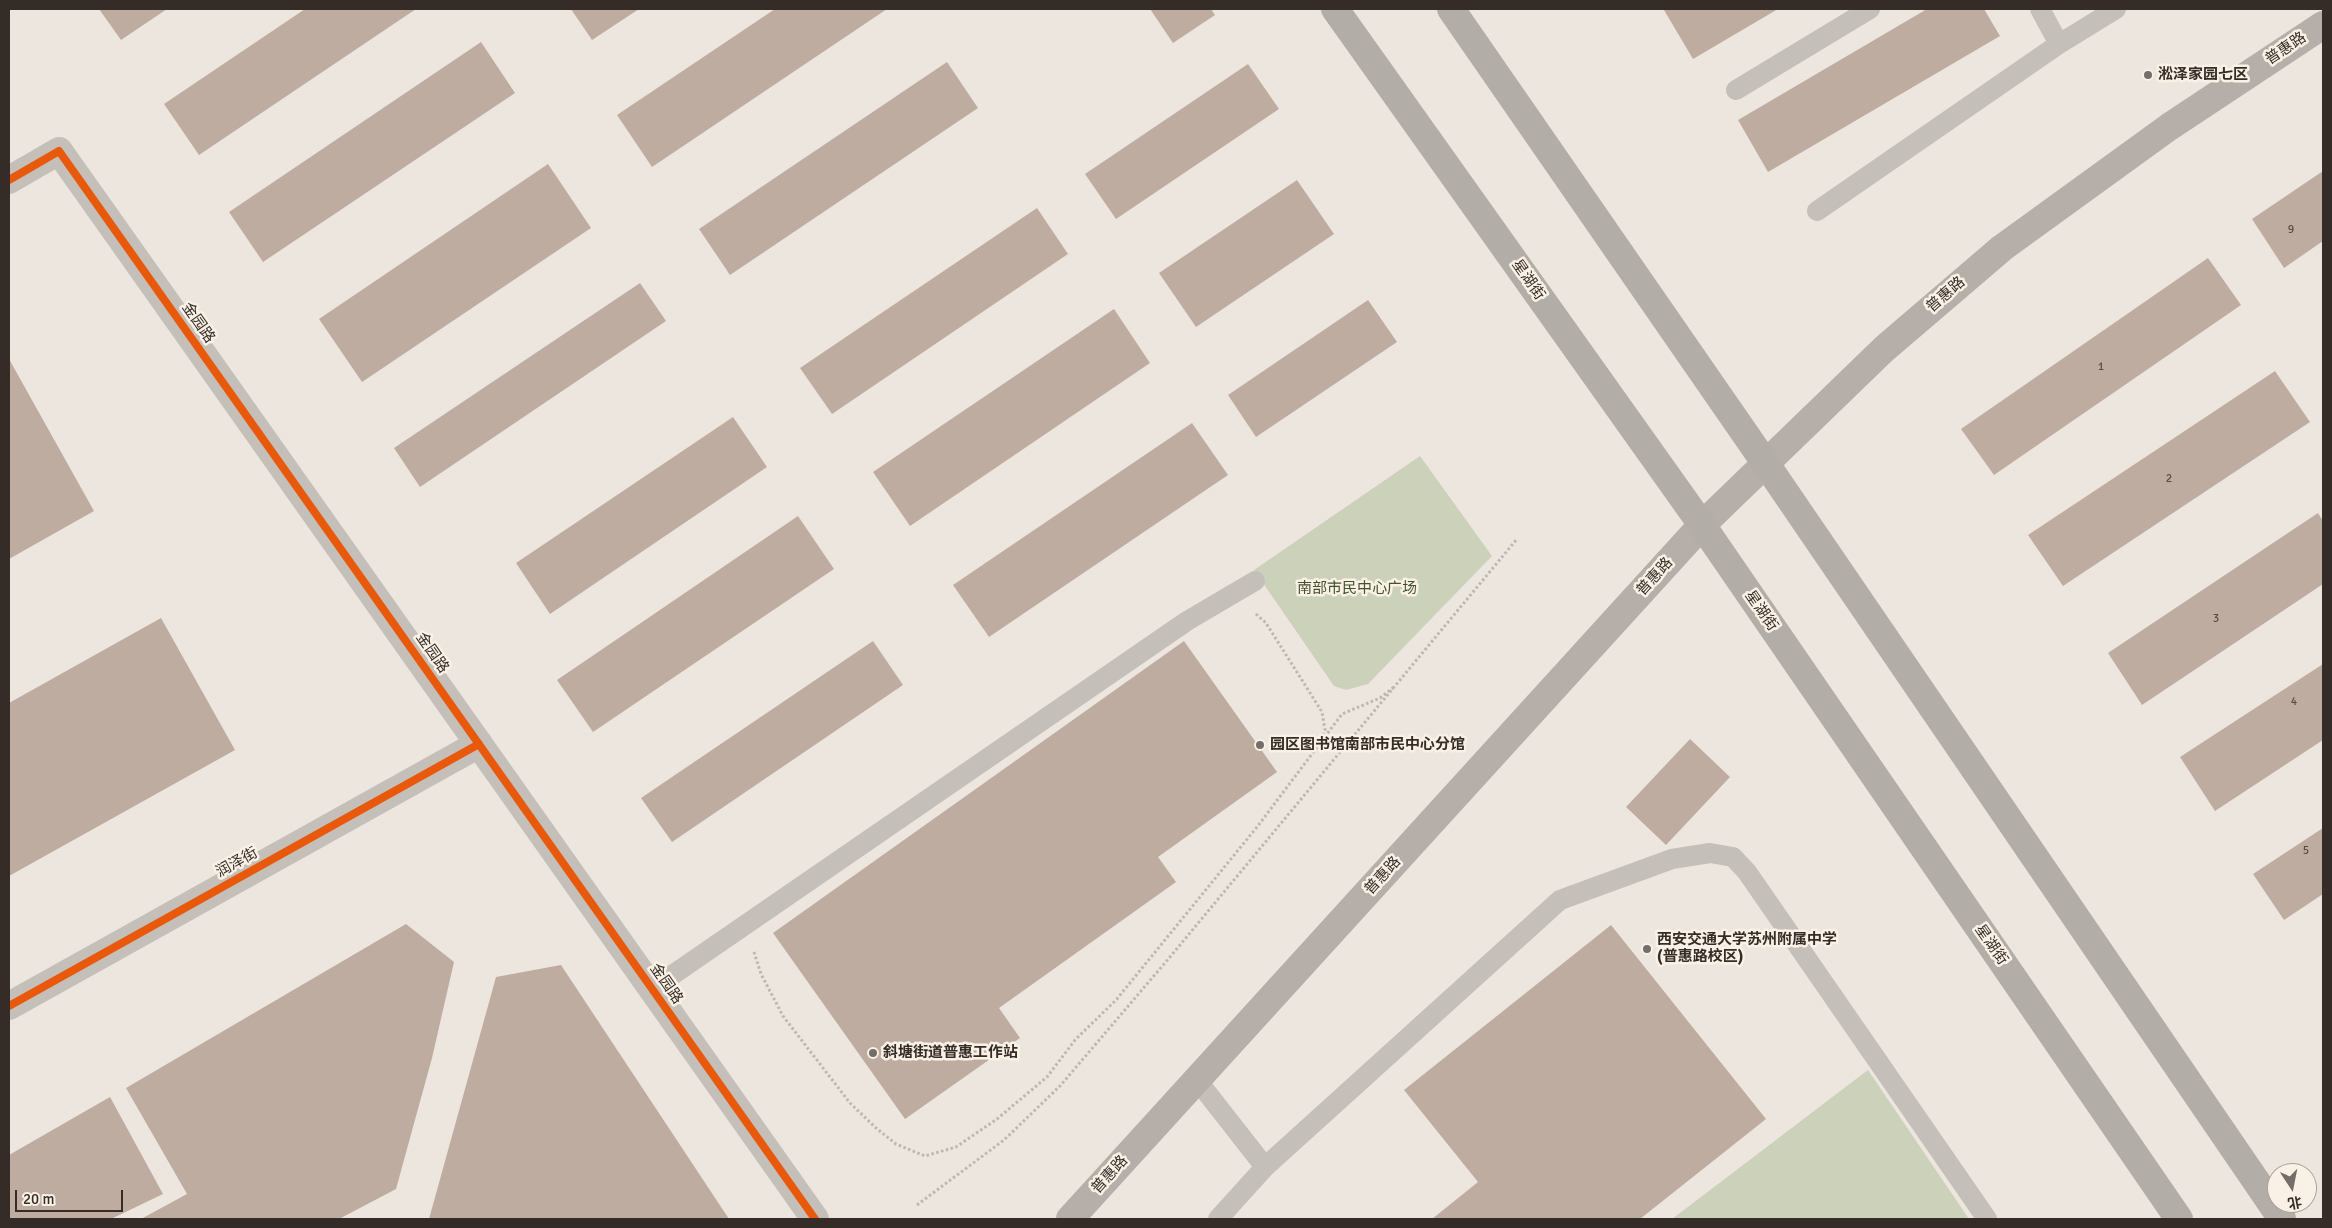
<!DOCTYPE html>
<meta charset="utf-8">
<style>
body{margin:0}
#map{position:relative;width:2332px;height:1228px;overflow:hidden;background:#ece6df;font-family:Signika,"Noto Sans SC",sans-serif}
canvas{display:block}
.frame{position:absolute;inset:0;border:10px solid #352c27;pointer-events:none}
.north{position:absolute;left:2267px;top:1163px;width:50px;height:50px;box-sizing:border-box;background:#f9f1e6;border:1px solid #aba29a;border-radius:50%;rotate:169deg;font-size:14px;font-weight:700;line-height:20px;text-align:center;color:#352c27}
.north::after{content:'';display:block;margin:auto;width:18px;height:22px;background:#756d67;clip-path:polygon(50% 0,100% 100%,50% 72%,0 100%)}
.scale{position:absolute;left:15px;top:1190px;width:108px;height:22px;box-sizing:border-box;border:2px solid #352c27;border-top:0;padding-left:6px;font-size:15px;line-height:18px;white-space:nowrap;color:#352c27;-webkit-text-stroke:4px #f9f1e6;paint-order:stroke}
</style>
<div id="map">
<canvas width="2332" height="1228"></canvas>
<div class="frame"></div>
<div class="north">北</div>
<div class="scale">20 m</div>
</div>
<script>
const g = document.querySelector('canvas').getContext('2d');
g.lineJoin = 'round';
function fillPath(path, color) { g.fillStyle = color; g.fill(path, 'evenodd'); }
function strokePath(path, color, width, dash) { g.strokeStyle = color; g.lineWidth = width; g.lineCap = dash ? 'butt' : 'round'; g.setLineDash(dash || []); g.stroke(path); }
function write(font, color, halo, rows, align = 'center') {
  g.font = font + ' Signika,"Noto Sans SC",sans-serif'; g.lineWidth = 5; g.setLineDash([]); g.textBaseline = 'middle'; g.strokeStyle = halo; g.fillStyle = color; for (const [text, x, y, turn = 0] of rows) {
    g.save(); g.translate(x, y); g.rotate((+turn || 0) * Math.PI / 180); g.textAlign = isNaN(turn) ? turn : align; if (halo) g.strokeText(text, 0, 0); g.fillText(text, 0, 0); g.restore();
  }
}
fillPath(new Path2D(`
 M1420 456 1492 556 1368 684 1346 690 1334 686 1254 570Z
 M1868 1070 1969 1219H1672Z`), '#ccd1ba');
fillPath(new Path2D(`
 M99 9H167L121 40Z
 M305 9H416L199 155 164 104Z
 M571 9H639L592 40Z
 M775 9H887L652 167 617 115Z
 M1150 9H1211L1215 15 1173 43Z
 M1665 9H1778L1693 59 1664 10Z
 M1927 9H1984L2000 36 1768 172 1738 120Z
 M481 42 515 93 263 262 229 212Z
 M947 62 978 108 730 275 699 229Z
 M1248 64 1279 109 1116 219 1085 174Z
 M548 164 591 228 362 382 319 319Z
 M2323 171V241L2284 268 2252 219Z
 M1297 180 1334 234 1196 327 1159 273Z
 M1037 208 1068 254 832 414 800 368Z
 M2208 258 2241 305 1994 475 1961 429Z
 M640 283 666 321 420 487 394 448Z
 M1368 300 1397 342 1256 437 1228 395Z
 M1114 309 1150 363 910 526 873 472Z
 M9 359 94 511 9 559Z
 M2275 371 2310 422 2063 586 2028 535Z
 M733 417 767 467 550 614 516 563Z
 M1192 423 1228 475 989 637 953 585Z
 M2318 513 2323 521V584L2142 705 2108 653Z
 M798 516 834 569 593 732 557 680Z
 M161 618 235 750 9 876V703Z
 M873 641 903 685 672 842 641 798Z
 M1184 641 1277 772 1158 857 1176 882 999 1008 1020 1038 905 1119 773 933Z
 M2323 664V740L2215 811 2180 757Z
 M1690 739 1730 777 1666 845 1626 807Z
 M2323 828V894L2284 920 2253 874Z
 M406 924 454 962 432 1058 396 1189 339 1219H141L187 1194 126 1088Z
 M1611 925 1766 1119 1640 1219H1432L1478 1182 1404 1090Z
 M561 965 729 1219H429L496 977Z
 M110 1097 163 1194 111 1219H9V1155Z`), '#bfaca1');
strokePath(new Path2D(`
 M1256 614 1266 623 1322 712 1325 730 1319 746
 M754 952 761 974 783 1016 850 1103 876 1128 896 1144 925 1156 956 1147 997 1119 1047 1077 1075 1040 1116 1000 1257 827 1342 714 1380 698 1394 687
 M917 1205 1004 1140 1060 1086 1170 957 1517 539`), '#beb7b1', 3, [2.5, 2.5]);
strokePath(new Path2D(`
 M2040 9 2059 44
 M1736 90 1870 9
 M1817 211 2059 44 2116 9
 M652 989 1187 621 1255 581
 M1197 1080 1265 1167
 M1218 1219 1265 1167 1560 900 1672 859 1710 853 1733 857 1747 872 1987 1219`), '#c5bfb9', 20);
strokePath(new Path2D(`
 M9 180 59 151 815 1219
 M9 1006 479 744`), '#c5bfb9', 28);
strokePath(new Path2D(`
 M1070 1219 1702 525 1884 349 2002 248 2169 127 2323 25`), '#b6afa9', 28);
strokePath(new Path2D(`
 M1335 9 1702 525 2179 1219
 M1451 9 1766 464 2282 1219`), '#b3ada8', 28);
strokePath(new Path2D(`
 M9 180 59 151 815 1219
 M9 1006 479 744`), '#e8590c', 8);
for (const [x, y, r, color] of [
 [2148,75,5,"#756d67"],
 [1260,745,5,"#756d67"],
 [1647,949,5,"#756d67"],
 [873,1053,5,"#756d67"]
]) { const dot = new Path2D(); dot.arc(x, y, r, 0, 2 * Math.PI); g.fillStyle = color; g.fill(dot); strokePath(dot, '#f9f1e6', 2); }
write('12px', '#584c46', null, [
 ["9",2291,230],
 ["1",2101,367],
 ["2",2169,479],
 ["3",2216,619],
 ["4",2294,702],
 ["5",2306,851]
]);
write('15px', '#352c27', '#f9f1e6', [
 ["普惠路",2286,49,-34],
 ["星湖街",1528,280,55],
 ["普惠路",1946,295,-41],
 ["金园路",198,323,55],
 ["普惠路",1655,577,-48],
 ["星湖街",1761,611,55],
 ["金园路",432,653,55],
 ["润泽街",237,863,-29],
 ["普惠路",1383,876,-48],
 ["星湖街",1991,945,55],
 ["金园路",666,984,55],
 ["普惠路",1110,1175,-48]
]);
write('bold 15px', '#352c27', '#f9f1e6', [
 ["淞泽家园七区",2158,75],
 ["园区图书馆南部市民中心分馆",1270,745],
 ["西安交通大学苏州附属中学",1657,940],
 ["(普惠路校区)",1657,957],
 ["斜塘街道普惠工作站",883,1053]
], 'left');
write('15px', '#42532b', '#f9f1e6', [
 ["南部市民中心广场",1357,589]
]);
</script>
